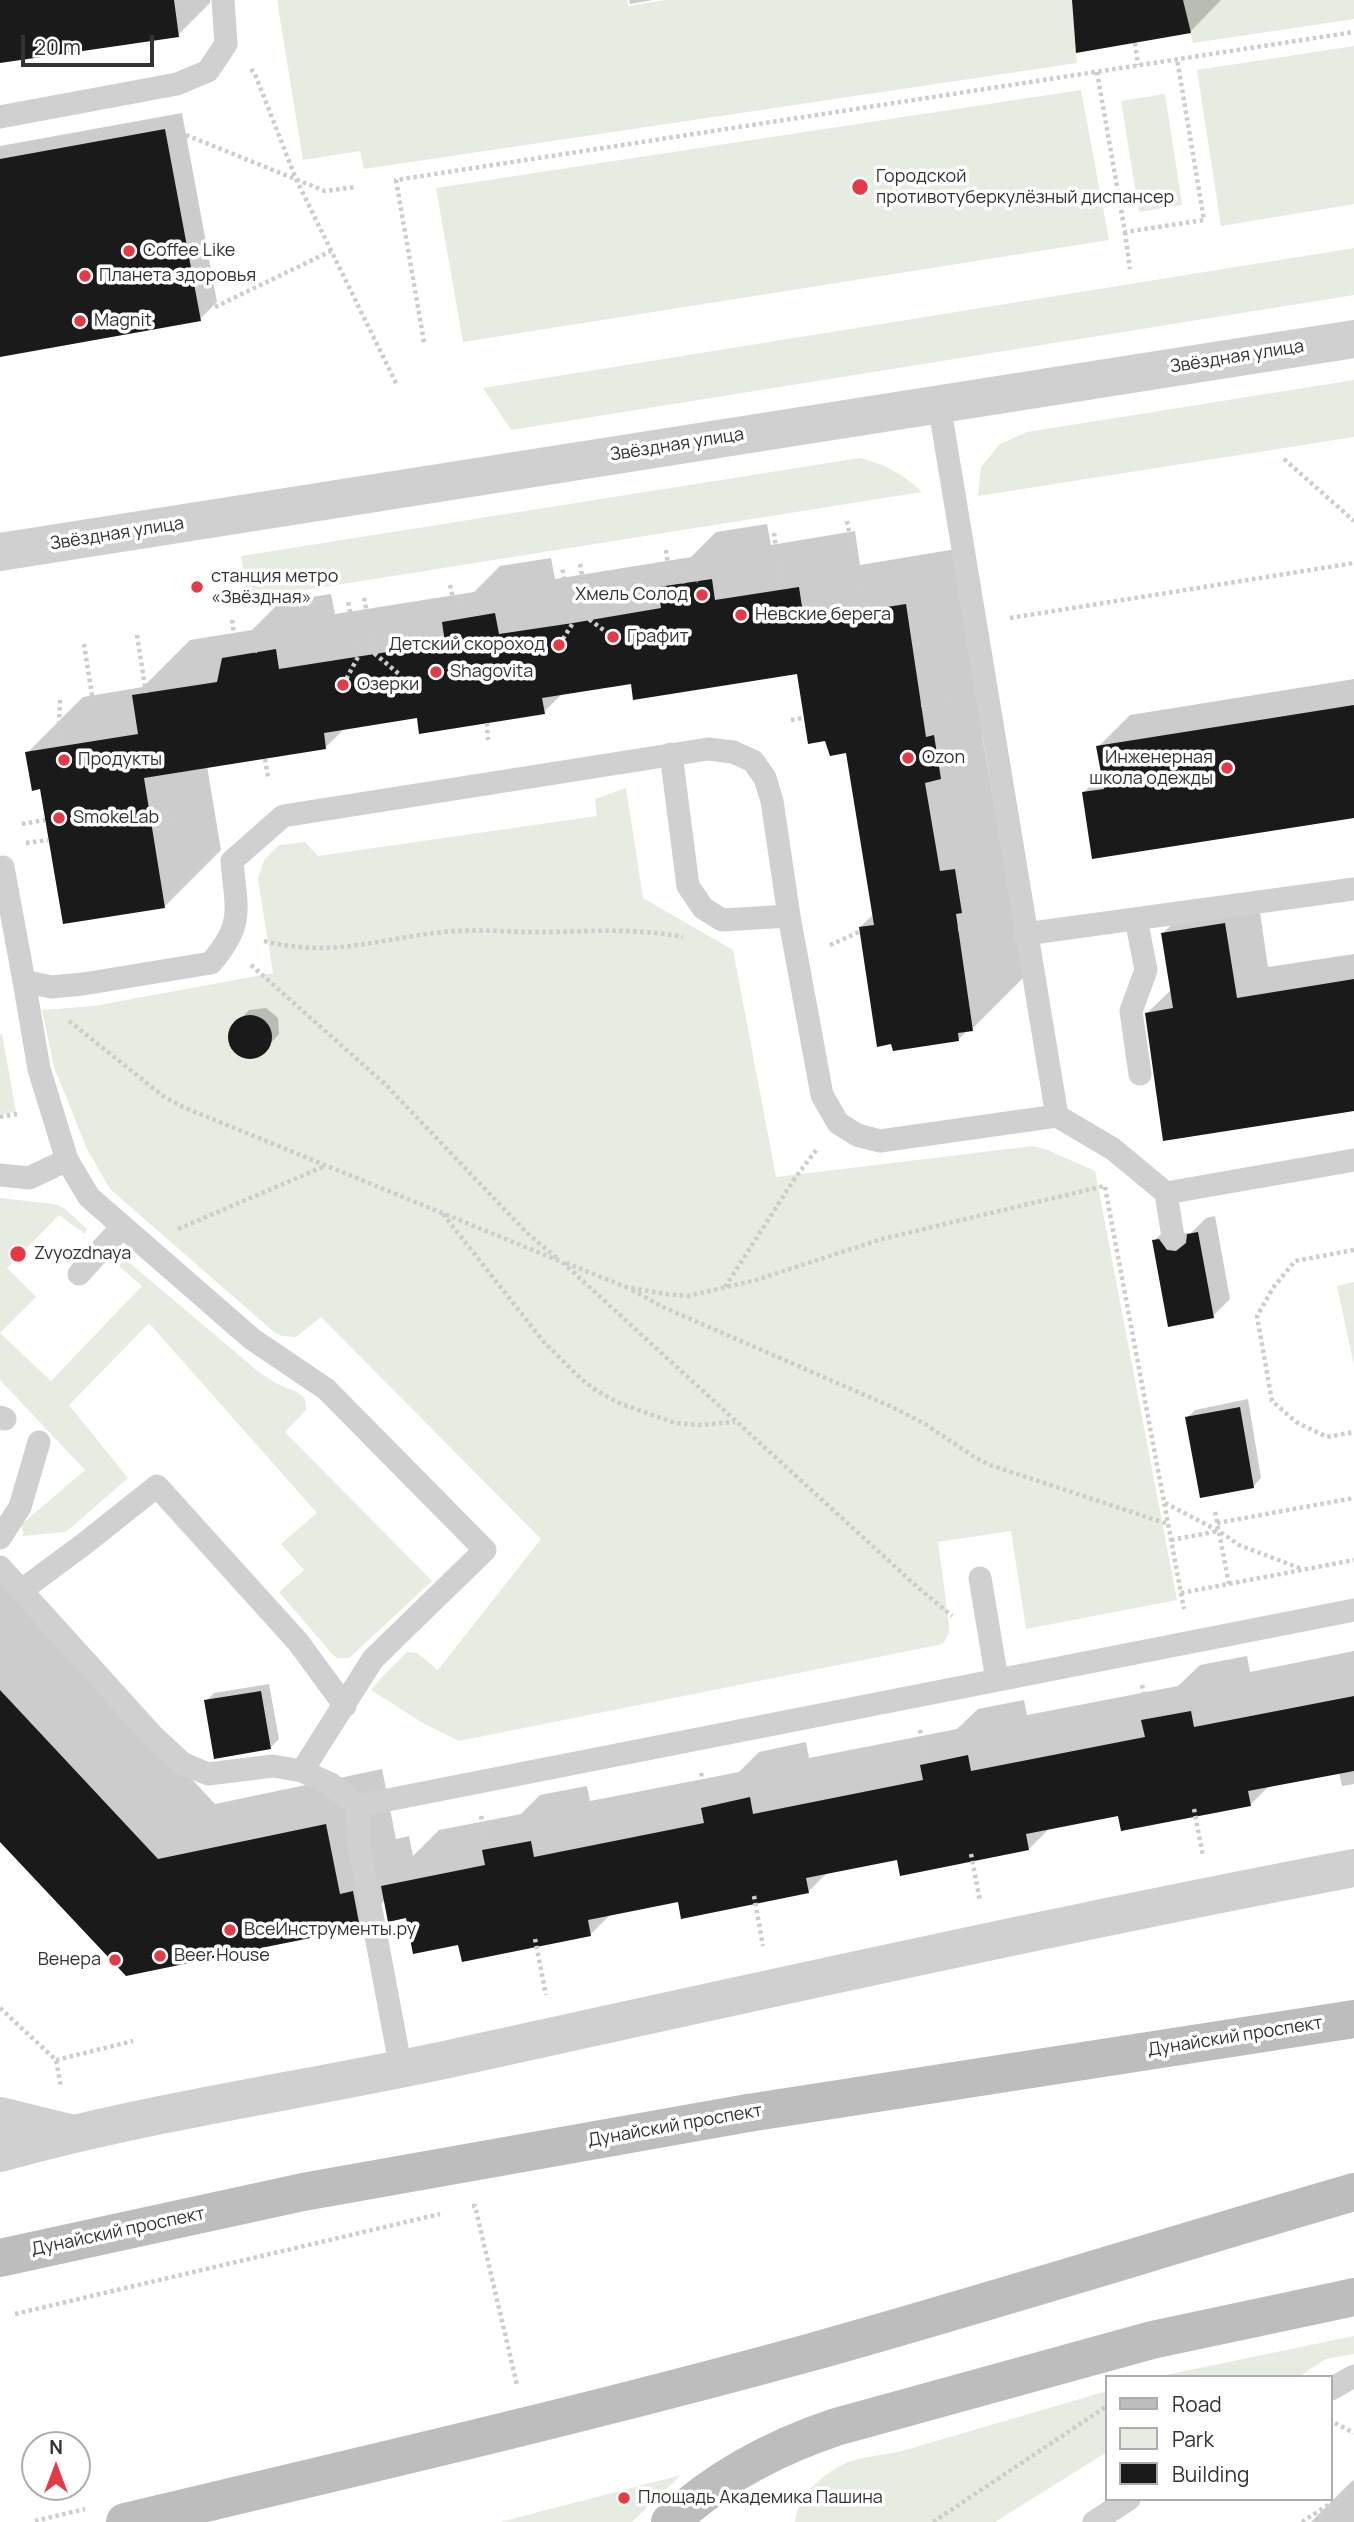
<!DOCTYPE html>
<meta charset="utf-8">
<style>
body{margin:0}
#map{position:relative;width:1354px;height:2522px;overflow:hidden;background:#fff;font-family:Manrope,sans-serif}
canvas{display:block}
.legend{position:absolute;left:1105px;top:2375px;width:228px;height:126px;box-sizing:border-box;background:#fff;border:2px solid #adadad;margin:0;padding:9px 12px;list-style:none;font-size:21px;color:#333}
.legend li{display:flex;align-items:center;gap:14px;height:35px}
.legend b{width:35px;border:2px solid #adadad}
.north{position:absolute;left:21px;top:2431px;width:70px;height:70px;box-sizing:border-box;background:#fff;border:2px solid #adadad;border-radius:50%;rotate:0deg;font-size:19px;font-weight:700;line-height:28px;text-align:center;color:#333}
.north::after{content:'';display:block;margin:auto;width:24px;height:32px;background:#e63946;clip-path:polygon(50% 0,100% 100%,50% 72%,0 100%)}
.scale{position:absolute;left:21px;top:35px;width:133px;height:32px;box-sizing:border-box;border:4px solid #333;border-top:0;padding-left:9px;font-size:21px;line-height:24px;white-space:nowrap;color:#333;-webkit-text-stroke:5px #fff;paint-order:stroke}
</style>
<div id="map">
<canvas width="1354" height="2522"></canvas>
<ul class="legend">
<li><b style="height:9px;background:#bdbdbd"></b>Road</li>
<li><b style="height:19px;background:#e6ecdf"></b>Park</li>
<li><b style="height:19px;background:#1a1a1a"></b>Building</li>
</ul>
<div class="north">N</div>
<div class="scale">20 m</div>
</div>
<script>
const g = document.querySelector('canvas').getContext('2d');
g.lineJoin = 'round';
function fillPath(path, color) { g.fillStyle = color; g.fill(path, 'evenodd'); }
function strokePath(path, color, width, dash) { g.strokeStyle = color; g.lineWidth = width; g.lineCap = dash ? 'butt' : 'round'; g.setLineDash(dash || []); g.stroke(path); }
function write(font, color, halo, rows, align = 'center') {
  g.font = font + ' Manrope,sans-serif'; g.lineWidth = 7; g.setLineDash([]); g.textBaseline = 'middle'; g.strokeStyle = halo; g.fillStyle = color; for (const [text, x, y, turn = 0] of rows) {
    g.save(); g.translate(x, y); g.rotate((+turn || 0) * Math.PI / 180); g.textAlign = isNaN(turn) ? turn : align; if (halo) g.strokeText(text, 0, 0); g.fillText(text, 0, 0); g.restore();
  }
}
fillPath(new Path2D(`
 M277 0H627L628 6 664 0H1072L1077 63 364 169 360 151 303 160Z
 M1183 0H1354V19L1193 43Z
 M1354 46V204L1221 226 1197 70Z
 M1081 90 1109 240 463 342 436 188Z
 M1165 94 1182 205 1139 212 1121 101Z
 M1354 248V295L511 430 483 388Z
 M1354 380V437L978 496 981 467 1000 444 1027 432Z
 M860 458C885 464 903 474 922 492L248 599 241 556Z
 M626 788 643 898 733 950 776 1177 1033 1146 1045 1149 1095 1171 1177 1600 1026 1629 1011 1531 938 1542 949 1624V1633L943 1644 459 1741 421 1722 371 1690 381 1678 407 1652 417 1653 438 1670 541 1539 321 1317 296 1337 282 1336 274 1332 110 1189 87 1149 54 1067 42 1010 94 1006 273 973 258 879 264 860 279 845 305 842 318 856 597 816 595 799Z
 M0 1034H2L16 1112 0 1115Z
 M0 1198 54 1204 64 1208 87 1229 85 1234 59 1215 7 1268 36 1297 0 1333 51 1381 142 1286 119 1266 125 1259 260 1373C267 1377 273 1382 280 1385 293 1392 307 1390 306 1410L285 1432 432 1581 349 1658H337L332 1654 279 1592 304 1570 281 1544 317 1513 149 1323 69 1405 128 1478 66 1532 23 1536 22 1524 85 1470 0 1380Z
 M1354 1282V1366L1337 1286Z
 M1354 2336V2354L1326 2359 1298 2377H1156Z
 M1107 2391V2452L995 2522H795C798 2498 819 2477 840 2466 857 2456 882 2456 902 2451 970 2431 1039 2411 1107 2391Z
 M681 2475 632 2522H500Z`), '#e6ecdf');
fillPath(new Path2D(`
 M0 0H210V3L178 35 0 61Z
 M629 0H653L630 4Z
 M1074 0H1221L1191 31 1078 51Z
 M182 113 217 302 200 319 0 356V146Z
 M767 524 771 545 855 531 860 565 962 548 996 721 982 735 996 816 1011 814 1028 973 972 1029 968 1030 959 1039 860 927 874 914 848 751 798 672 632 682 563 693 544 712 418 716 345 728 325 748 207 766 221 850 164 907 41 787 27 753 83 697 143 687 190 640 252 630 280 602 331 594 335 614 474 592 500 566 551 558 555 579 691 557 716 532Z
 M1354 679V816L1083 793 1103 774 1098 747 1130 715Z
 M1257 892 1268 967 1354 954V1109L1147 1013 1172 989 1163 933 1195 902Z
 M266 1008 278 1018 279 1034 260 1055 244 1057 232 1047 230 1031 249 1010Z
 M1215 1216 1230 1299 1213 1316 1154 1241 1171 1224 1176 1223 1184 1233 1190 1234 1206 1218Z
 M1248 1399 1261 1478 1253 1487 1187 1418 1195 1410Z
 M0 1573 215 1804 382 1769 396 1839 409 1836 413 1856 439 1830 521 1814 540 1795 587 1786 590 1801 739 1772 759 1752 806 1742 809 1758 957 1729 978 1709 1024 1700 1027 1715 1178 1686 1200 1665 1247 1656 1250 1672 1354 1651V1784L1342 1786 1339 1772 1270 1785 1250 1805 1120 1814 1050 1828 1029 1849 898 1858 828 1872 809 1891 679 1900 611 1914 590 1935 460 1943 408 1916 385 1900 359 1926 0 1840Z
 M269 1684 279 1739 271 1747 206 1701 214 1693Z
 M1354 2480V2522H1311L1351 2482Z`), '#0003');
fillPath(new Path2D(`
 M0 0H174L179 37 0 63Z
 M1072 0H1183L1191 33 1076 53Z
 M165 129 201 321 0 357V159Z
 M712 579 715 600 799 587 804 620 906 604 926 737 934 735 941 779 925 783 940 871 955 869 962 913 956 914 973 1031 958 1033 959 1041 893 1051 891 1044 877 1047 859 927 874 925 846 753 830 756 825 741 808 744 797 674 633 700 631 684 542 698 545 714 419 734 417 718 324 733 326 749 144 778 165 908 63 924 40 789 32 791 25 752 138 734 132 695 217 682 222 658 276 649 279 669 445 643 442 622 495 613 499 634 573 623 661 608 658 587Z
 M1354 705V818L1092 859 1082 792 1104 789 1096 746Z
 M1225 923 1237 998 1354 979V1111L1163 1141 1145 1013 1173 1008 1161 933Z
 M228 1037a22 22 0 1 1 44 0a22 22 0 1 1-44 0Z
 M1198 1232 1214 1318 1168 1327 1152 1240 1159 1239 1167 1250 1176 1251 1186 1243 1187 1234Z
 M1240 1407 1254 1488 1200 1498 1185 1417Z
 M0 1690 158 1859 326 1824 340 1894 353 1891 360 1928 261 1948 249 1962 238 1963 223 1956 126 1976 0 1842Z
 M261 1691 271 1749 214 1759 204 1700Z
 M1354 1696V1771L1248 1791 1251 1806 1121 1831 1118 1816 1026 1834 1029 1850 900 1876 897 1860 806 1878 809 1893 681 1919 678 1902 588 1920 591 1936 462 1962 458 1945 413 1954 406 1918 388 1922 381 1886 485 1865 482 1850 531 1841 534 1857 704 1823 701 1808 750 1797 753 1814 923 1780 920 1765 968 1755 971 1771 1145 1737 1141 1720 1191 1711 1194 1727Z`), '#1a1a1a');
strokePath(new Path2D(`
 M1135 43 1138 65
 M251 69 255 74 296 179 397 385
 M1097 72 1125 232 1204 220 1177 59
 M186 135 325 191 355 187
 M1125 232 1130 269
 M215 307 331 251
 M424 342 396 180 1354 32
 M1284 459 1354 521
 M847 521 865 610
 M774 533 782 589
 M666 550 668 566 698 581
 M580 564 590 620 613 637
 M682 573 684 584
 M450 585 454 602 481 615
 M364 598 375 654 399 674
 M1010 618 1354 563
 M232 620 235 640 259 652
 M137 635 146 693
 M84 644 99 740
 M559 645 573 623 562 567
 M343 685 358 657 348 601
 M60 700 59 727 61 746
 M921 705 955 701
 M791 720 803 718
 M487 723 488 740
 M265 759 268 777
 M22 824 45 820
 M152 824 177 820
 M26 843 48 840
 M958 929 991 924
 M264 941C331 958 378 939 443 932 479 928 515 933 550 932 599 931 634 928 683 937
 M830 945 859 932
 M251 965 386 1085 526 1232 558 1259
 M69 1021 163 1096 183 1107 562 1262 914 1584 952 1616
 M0 1117 17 1114
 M1105 1187 1184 1609
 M443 1214 543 1341 581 1379 597 1391 619 1403 675 1423 699 1425 735 1422
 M178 1229 325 1166
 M1354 1250 1295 1261 1273 1288 1257 1316 1272 1401 1296 1422 1327 1437 1354 1432
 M566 1263 626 1287 665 1294 688 1296 756 1280 882 1239 1104 1186
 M725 1287 795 1178 817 1149
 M632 1290 663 1307 892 1407 925 1424 976 1458 990 1465 1168 1524
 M1165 1503 1219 1531 1239 1545 1302 1569
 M1215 1512 1229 1584
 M1217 1523 1354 1498
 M1171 1540 1219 1531
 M1181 1593 1354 1560
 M1142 1685 1149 1719
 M920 1730 926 1763
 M701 1773 707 1806
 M1194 1809 1203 1856
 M481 1816 488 1849
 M971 1854 980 1901
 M754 1896 763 1946
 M535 1939 546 1995
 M0 2008 56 2060 61 2087
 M56 2060 133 2041
 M472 2206H475L517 2385
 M15 2314 440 2214
 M1335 2423 1354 2433
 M35 2521 85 2509
 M933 2522 1107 2406
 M1302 2522 1354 2488`), '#cdcdcd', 4.5, [3.5, 3.5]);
strokePath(new Path2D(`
 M0 117 177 84 208 71 226 44 223 0
 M939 404 1057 1116 1113 1149 1166 1193 1354 1160
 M671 754 688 886 703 908 722 920 789 916
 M3 867 24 981 51 987 83 984 211 963C245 923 236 910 232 861L283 816 708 749 733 752 753 761 765 778 772 801 789 916 822 1095 838 1123 857 1135 880 1141 1057 1116
 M1136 919 1146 970 1131 1011 1140 1074
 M1025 934 1354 889
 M24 981 39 1069 67 1160 89 1197 252 1339 326 1389 485 1550 373 1659 302 1771
 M0 1175 29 1178 67 1160
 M1166 1193 1173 1237
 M79 1274 122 1227
 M0 1417 5 1419
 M0 1538 20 1507 39 1442
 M0 1567 153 1736 182 1763 208 1774 273 1766 302 1771 331 1784 357 1806
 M980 1578 997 1680
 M22 1590 84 1544 157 1486 298 1642 345 1706
 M357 1806 1354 1610
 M357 1806 358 1840 401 2069
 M1331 2389 1354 2376
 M1094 2522 1129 2499`), '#d0d0d0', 23);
strokePath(new Path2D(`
 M0 552 1354 339
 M0 2116 69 2133
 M0 2153C147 2112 300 2091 449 2059 750 1993 1051 1926 1354 1868`), '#d0d0d0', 38);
strokePath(new Path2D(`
 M748 2113 1354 2019
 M125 2522C353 2468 582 2415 808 2353 991 2302 1172 2245 1354 2192
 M670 2522C717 2478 776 2447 836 2427L1152 2340 1354 2297`), '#bdbdbd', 38);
strokePath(new Path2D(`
 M0 2258 303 2192 748 2113`), '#bdbdbd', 38);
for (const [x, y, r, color] of [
 [860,187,9,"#e63946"],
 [129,251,7,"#e63946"],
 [85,276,7,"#e63946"],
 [80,321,7,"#e63946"],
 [197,587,7,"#e63946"],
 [702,595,7,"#e63946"],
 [741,615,7,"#e63946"],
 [613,637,7,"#e63946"],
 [559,645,7,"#e63946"],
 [436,672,7,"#e63946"],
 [343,685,7,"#e63946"],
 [908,758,7,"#e63946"],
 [64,760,7,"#e63946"],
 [1227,768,7,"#e63946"],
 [59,818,7,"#e63946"],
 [18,1254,9,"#e63946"],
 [230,1930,7,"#e63946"],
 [160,1956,7,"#e63946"],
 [115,1960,7,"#e63946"],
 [624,2498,7,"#e63946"]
]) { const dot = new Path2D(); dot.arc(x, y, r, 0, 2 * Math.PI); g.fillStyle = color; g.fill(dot); strokePath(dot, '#fff', 2.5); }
write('18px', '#333', '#fff', [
 ["Городской",876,177],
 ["противотуберкулёзный диспансер",876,198],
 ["Coffee Like",143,251],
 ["Планета здоровья",99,276],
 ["Magnit",94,321],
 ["станция метро",211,577],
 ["«Звёздная»",211,598],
 ["Хмель Солод",688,595,"right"],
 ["Невские берега",755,615],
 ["Графит",627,637],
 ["Детский скороход",545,645,"right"],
 ["Shagovita",450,672],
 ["Озерки",357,685],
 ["Ozon",922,758],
 ["Инженерная",1213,758,"right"],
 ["школа одежды",1213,779,"right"],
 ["Продукты",78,760],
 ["SmokeLab",73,818],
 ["Zvyozdnaya",34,1254],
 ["ВсеИнструменты.ру",244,1930],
 ["Beer House",174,1956],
 ["Венера",101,1960,"right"],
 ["Площадь Академика Пашина",638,2498]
], 'left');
write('18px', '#333', '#fff', [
 ["Звёздная улица",1237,357,-9],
 ["Звёздная улица",677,445,-9],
 ["Звёздная улица",117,534,-9],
 ["Дунайский проспект",1235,2037,-9],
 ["Дунайский проспект",675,2126,-10],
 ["Дунайский проспект",118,2232,-12]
]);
</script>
